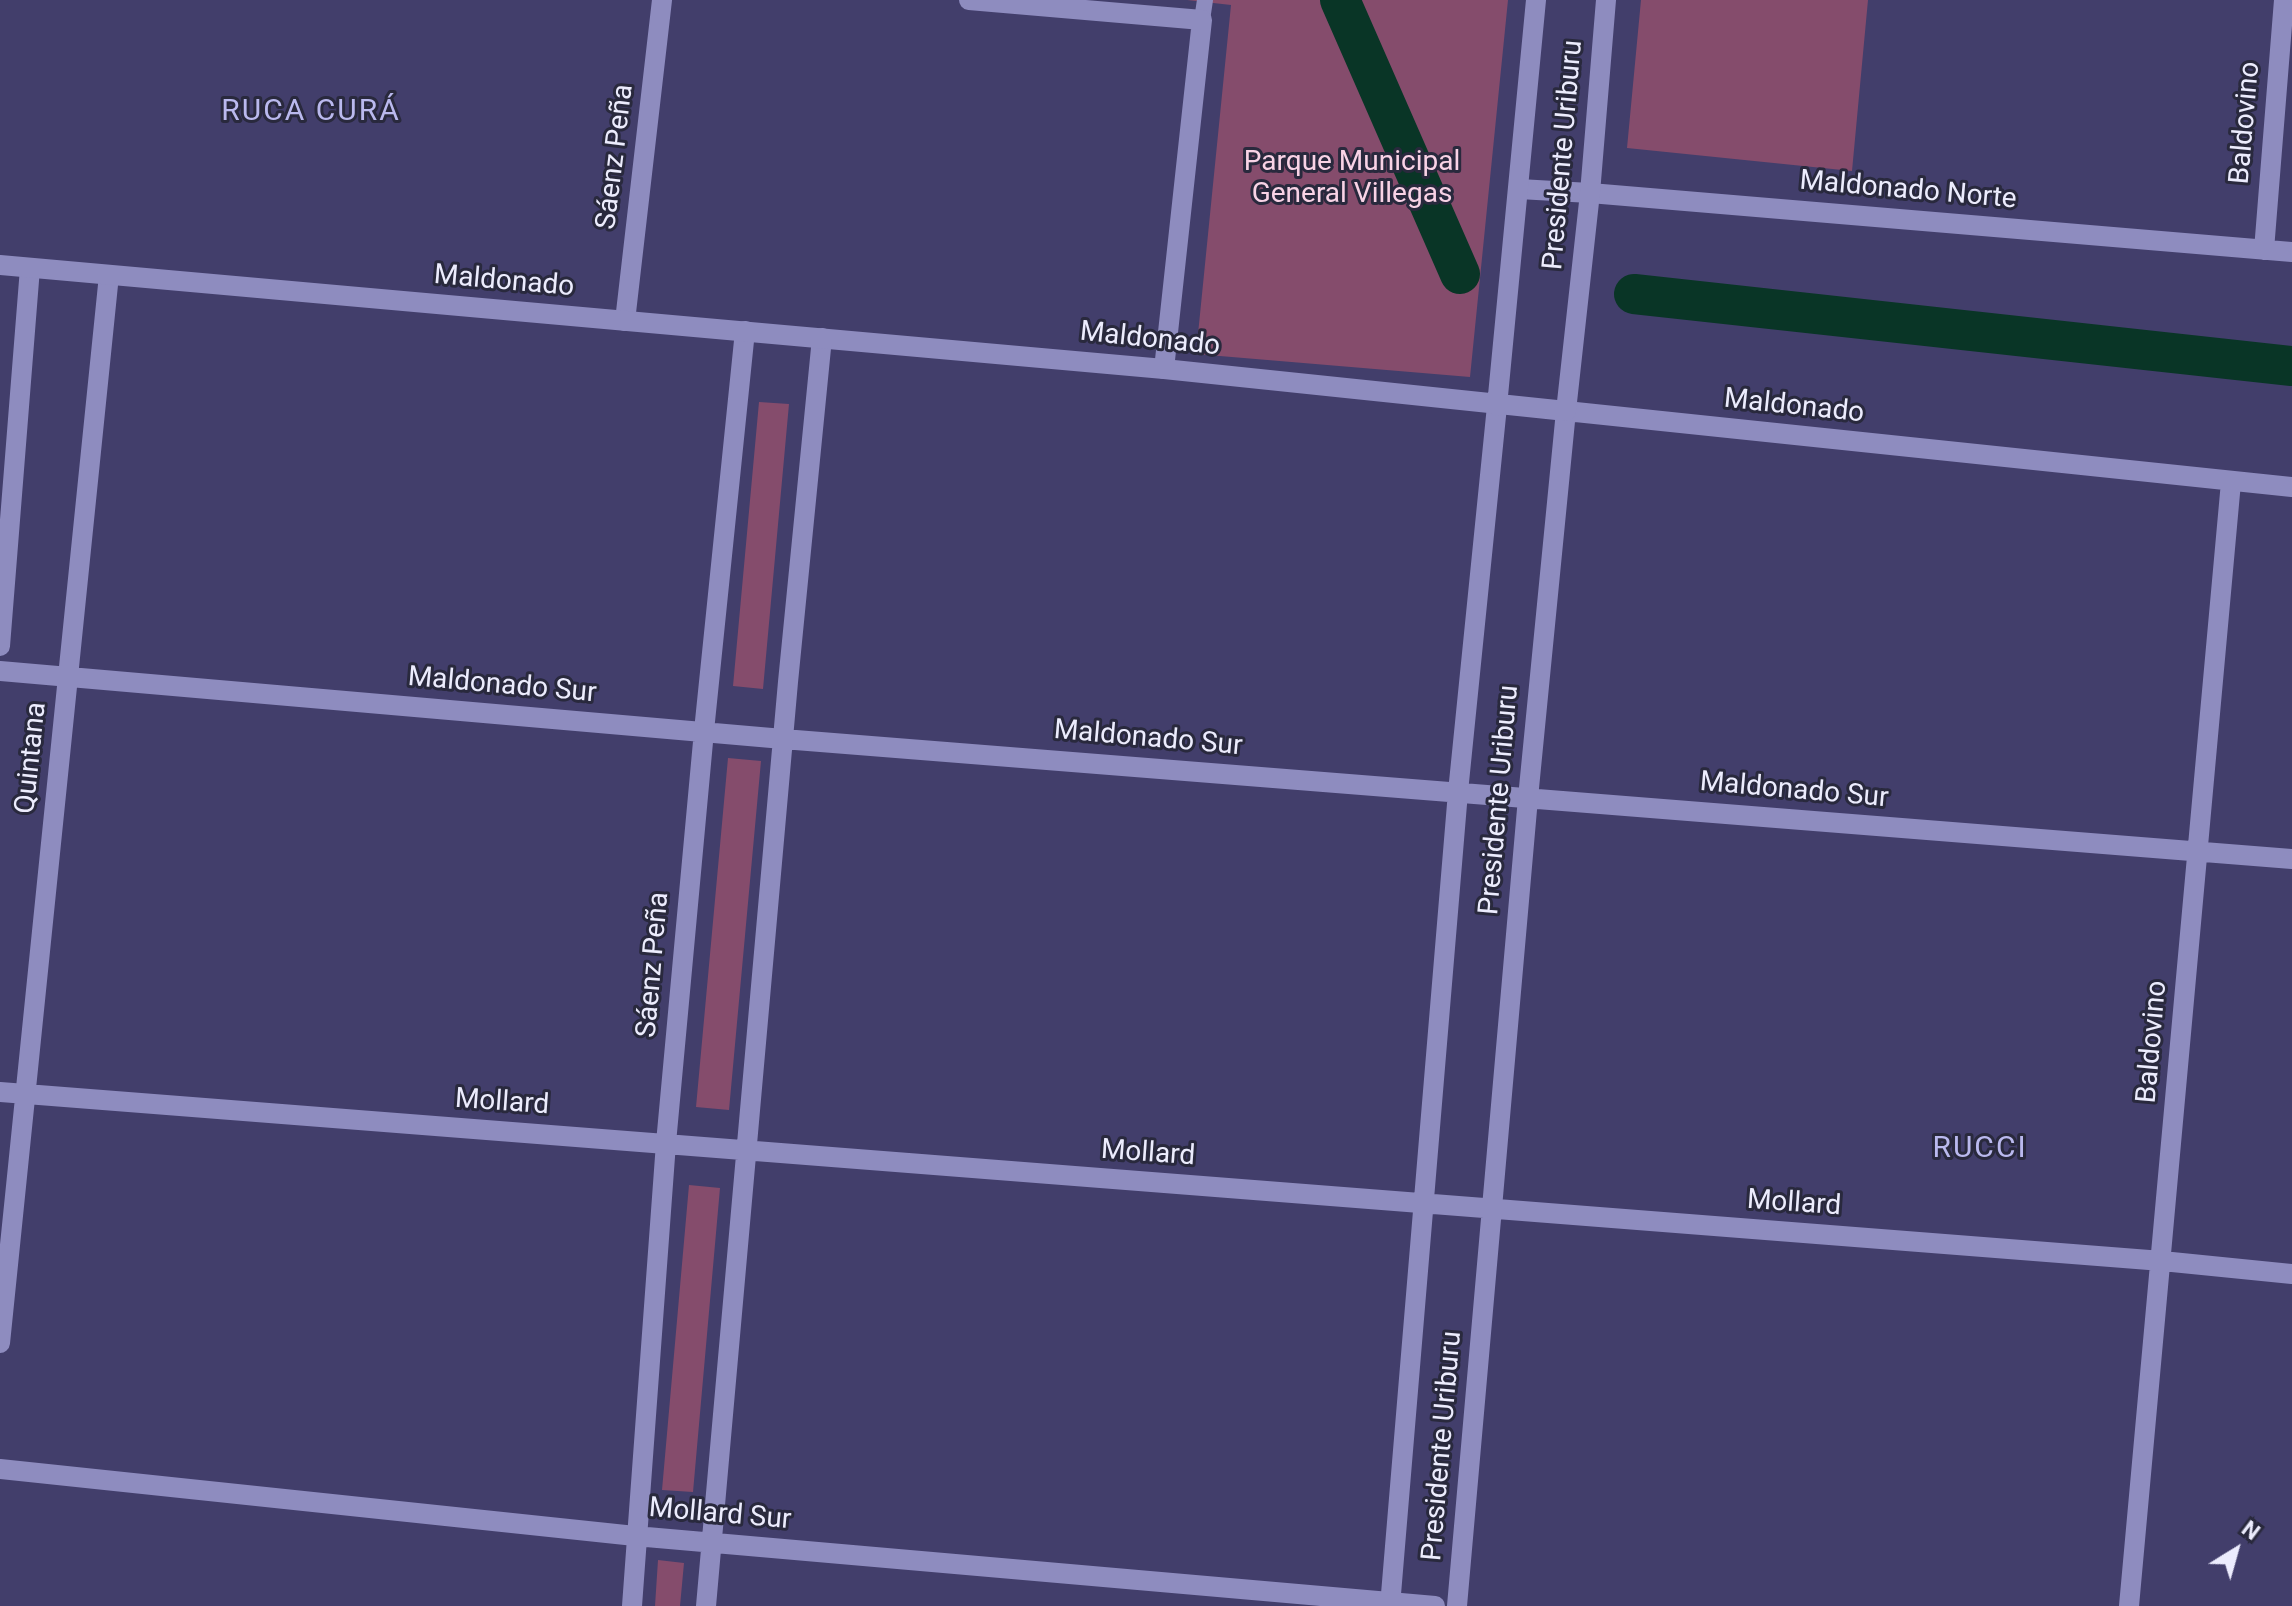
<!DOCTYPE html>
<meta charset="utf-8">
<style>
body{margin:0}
#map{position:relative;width:2292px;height:1606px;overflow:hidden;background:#423e6b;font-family:Roboto,sans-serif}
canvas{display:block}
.north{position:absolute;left:2196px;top:1510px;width:80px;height:80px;-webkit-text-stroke:6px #29293d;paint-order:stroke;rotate:37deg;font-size:22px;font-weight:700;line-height:32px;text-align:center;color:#ececfd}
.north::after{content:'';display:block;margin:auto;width:28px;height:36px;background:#ececfd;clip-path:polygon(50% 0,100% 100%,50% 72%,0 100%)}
</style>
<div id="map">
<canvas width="2292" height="1606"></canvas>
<div class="north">N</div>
</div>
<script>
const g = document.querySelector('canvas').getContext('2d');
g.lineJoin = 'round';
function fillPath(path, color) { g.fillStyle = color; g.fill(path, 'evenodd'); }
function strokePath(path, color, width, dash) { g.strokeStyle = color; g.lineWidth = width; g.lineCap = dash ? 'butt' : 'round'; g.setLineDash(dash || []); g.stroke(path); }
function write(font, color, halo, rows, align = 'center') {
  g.font = font + ' Roboto,sans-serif'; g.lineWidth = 6; g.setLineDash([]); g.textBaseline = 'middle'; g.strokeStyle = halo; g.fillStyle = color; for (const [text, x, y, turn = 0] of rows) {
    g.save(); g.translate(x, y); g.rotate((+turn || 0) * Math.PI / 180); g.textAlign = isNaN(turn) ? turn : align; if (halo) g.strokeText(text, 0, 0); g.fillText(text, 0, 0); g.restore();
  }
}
fillPath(new Path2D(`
 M1187 0H1508L1470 377 1196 354 1231 5Z
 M1641 0H1868L1852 171 1627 148Z
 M759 402 789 404 763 689 733 686Z
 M728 758 761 761 729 1110 696 1107Z
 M689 1185 720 1188 693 1492 662 1490Z
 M658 1560 684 1563 680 1606H655Z`), '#854c6c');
strokePath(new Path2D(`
 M1340 0 1460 274
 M1634 294 2292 366`), '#093526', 40);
strokePath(new Path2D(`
 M1202 20 1205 0`), '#8e8cbf', 16);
strokePath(new Path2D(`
 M969 0 1202 20 1164 369
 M1519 189 1590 193 2292 252
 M2264 250 2284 0
 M625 321 662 0
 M0 646 30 268
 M0 671 783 739 2292 859
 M0 1092 2162 1261 2292 1274
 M0 1343 109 275
 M0 1469 635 1536 1435 1606
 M632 1606 666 1143 704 731 745 331
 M706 1606 788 682 822 338
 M1390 1606 1458 792 1497 406
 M1457 1606 1528 798 1566 411 2292 487
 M2129 1606 2231 482`), '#8e8cbf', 20);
strokePath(new Path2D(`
 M0 265 1164 369 1566 411 1590 193 1606 0
 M1497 406 1536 0`), '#8e8cbf', 20);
write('28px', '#ececfd', '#29293d', [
 ["Baldovino",2246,123,-85],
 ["Presidente Uriburu",1564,155,-85],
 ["Sáenz Peña",616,157,-83],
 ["Maldonado Norte",1908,191,5],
 ["Maldonado",504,282,5],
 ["Maldonado",1150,340,6],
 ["Maldonado",1794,407,6],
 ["Maldonado Sur",502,686,5],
 ["Maldonado Sur",1148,739,5],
 ["Quintana",32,758,-84],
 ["Maldonado Sur",1794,791,5],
 ["Presidente Uriburu",1500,800,-85],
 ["Sáenz Peña",654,965,-85],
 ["Baldovino",2153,1042,-85],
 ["Mollard",502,1103,4],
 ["Mollard",1148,1154,4],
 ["Mollard",1794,1204,4],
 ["Presidente Uriburu",1443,1446,-85],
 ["Mollard Sur",720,1515,5]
]);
write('28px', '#f9d3e6', '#29293d', [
 ["Parque Municipal",1352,163],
 ["General Villegas",1352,195]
]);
g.letterSpacing = '2px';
write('30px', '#bab9ee', '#29293d', [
 ["RUCA CURÁ",311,112],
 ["RUCCI",1980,1149]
]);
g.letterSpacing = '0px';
</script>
